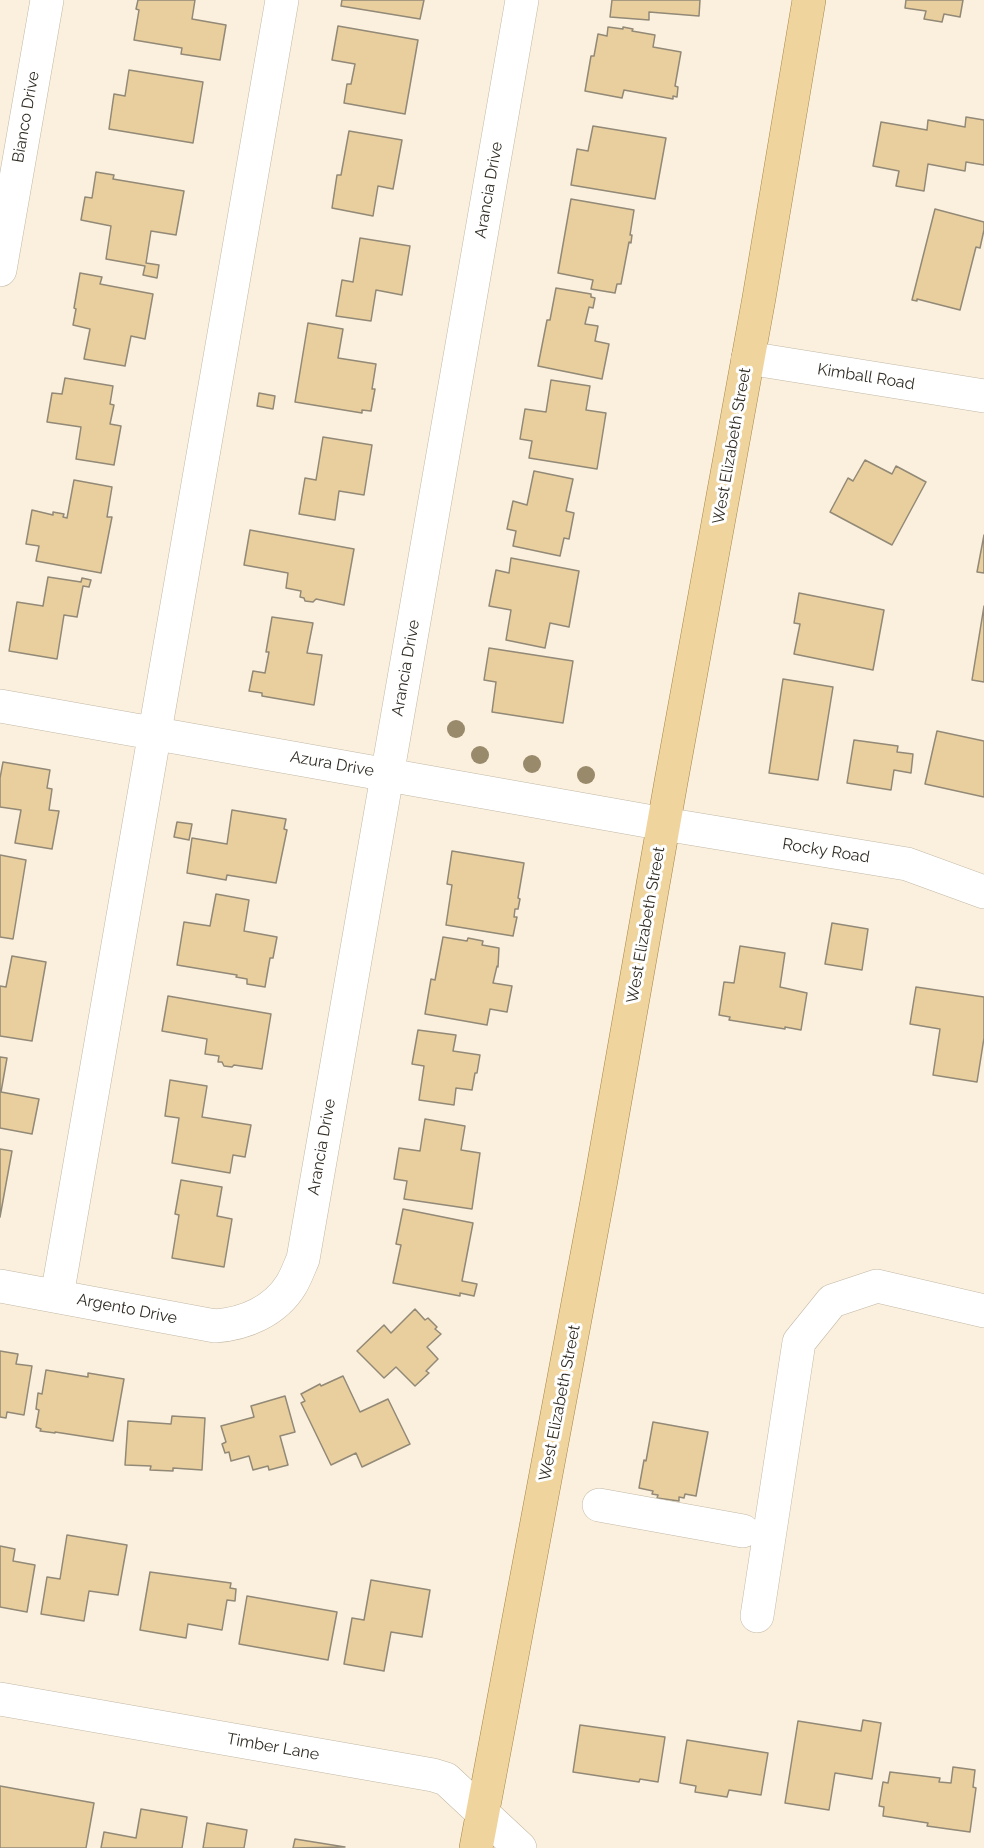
<!DOCTYPE html>
<style>
body{margin:0}
canvas{display:block;background:#fbf0dd}
</style>
<canvas width="984" height="1848"></canvas>
<script>
const g = document.querySelector('canvas').getContext('2d');
g.lineJoin = 'round';
function fillPath(path, color) { g.fillStyle = color; g.fill(path, 'evenodd'); }
function strokePath(path, color, width, dash) { g.strokeStyle = color; g.lineWidth = width; g.lineCap = dash ? 'butt' : 'round'; g.setLineDash(dash || []); g.stroke(path); }
function write(font, color, halo, rows, align = 'center') {
  g.font = font + ' Raleway,sans-serif'; g.lineWidth = 6; g.setLineDash([]); g.textBaseline = 'middle'; g.strokeStyle = halo; g.fillStyle = color; for (const [text, x, y, turn = 0] of rows) {
    g.save(); g.translate(x, y); g.rotate((+turn || 0) * Math.PI / 180); g.textAlign = isNaN(turn) ? turn : align; if (halo) g.strokeText(text, 0, 0); g.fillText(text, 0, 0); g.restore();
  }
}
const building = new Path2D(`
 M138 0H195L192 19 226 25 220 60 181 54 182 48 134 40 139 10 136 9Z
 M342 0H424L420 19 341 6Z
 M612 0H700L699 16 649 12V20L610 17Z
 M906 0H963L960 17 944 14 942 22 924 19 926 11 905 8Z
 M338 26 418 40 405 114 344 103 347 84H351L355 64 332 60Z
 M608 27 623 29V27L633 29 632 31 655 35 653 47 681 52 675 86 678 87 677 97 673 96V99L624 90 622 98 585 91 591 56H594L598 34 607 36Z
 M129 70 203 82 193 143 109 129 114 94 125 96Z
 M966 117 984 120V165L966 162 965 171 928 164 924 191 896 186 899 171 873 166 881 122 927 130 928 120 965 127Z
 M593 126 666 138 655 199 571 185 577 149 588 151Z
 M349 131 402 140 393 189 378 186 373 216 332 208 337 175H341Z
 M96 172 114 175 113 179 184 191 176 235 151 231 146 263 159 265 157 278 143 275 145 266 106 259 111 226 81 220 85 197 92 198Z
 M571 199 634 210 630 235H632L631 243 629 242 621 284H617L615 293 591 289 593 280 558 273Z
 M935 209 984 222V230L980 248 976 247 960 310 917 299V301L912 300Z
 M360 238 410 246 402 295 376 290 371 321 336 316 342 280 353 282Z
 M80 273 102 277 100 284 153 294 145 339 131 336 125 366 84 359 90 329 73 325 76 309 74 308Z
 M556 288 591 294V297L595 298 593 308 589 307 585 324 598 326 595 341 609 344 602 379 538 366 547 320H550Z
 M308 323 343 329 338 358 376 364 372 389H375L371 411 362 410V413L295 402Z
 M65 378 113 386 110 404 114 405 110 424 121 426 114 465 76 459 81 427 47 422 52 393 62 394Z
 M551 380 590 386 586 410 606 413 597 469 529 458 532 441 520 439 525 409 546 412Z
 M259 393 275 396 273 409 257 406Z
 M323 437 372 445 364 495 339 491 335 520 299 514 305 478 316 480Z
 M865 460 892 474 896 466 926 482 892 545 830 512 848 478 853 481Z
 M534 471 573 479 566 511 574 513 569 539 564 538 560 556 513 546 516 531 507 529 513 501 527 505Z
 M74 480 112 487 107 517H112L101 573 36 561 39 546 26 544 32 510 53 515V512L64 514 63 517 67 518Z
 M250 530 354 549 344 605 316 599 313 602 305 601 304 598 300 597 301 591 286 588 288 573 244 565Z
 M984 535V573L977 572Z
 M511 558 579 571 569 627 550 623 545 648 506 640 511 610 489 606 496 570 509 573Z
 M48 577 81 582 82 578 91 580 89 587 83 586 77 617 64 615 57 659 9 651 17 602 43 606Z
 M799 593 884 610 873 670 794 654 800 624 794 623Z
 M984 606V682L972 680Z
 M272 617 313 623 307 653 322 655 314 705 262 696V693L249 691 253 671 265 673 269 652H266Z
 M489 648 573 661 563 723 492 712 496 682 484 680Z
 M783 679 833 687 818 780 769 773Z
 M937 731 984 741V797L925 784Z
 M854 740 898 746 897 752 913 754 911 773 894 770 891 790 847 783Z
 M3 762 50 770 47 788 52 789 49 810 59 811 52 849 15 843 21 810 0 807V778Z
 M232 810 286 819 284 829 287 830 276 883 227 875 226 880 187 873 192 838 227 844Z
 M177 822 192 824 189 840 174 837Z
 M452 851 524 863 518 898 520 899 518 909H515L514 917H517L513 936 446 925 452 885 447 884Z
 M0 855 26 860 13 939 0 937Z
 M216 894 249 900 244 931 277 937 273 958H270L265 987 247 984V979L236 977 237 975 177 965 184 922 210 926Z
 M832 923 868 929 862 970 825 964Z
 M443 937 467 941 468 938 483 941 482 945 499 948 498 967 497 966 493 983 512 986 507 1012 490 1009 487 1025 425 1014 431 979 435 980Z
 M740 946 785 953 780 987 807 993 801 1030 785 1027V1029L729 1020 730 1017 719 1015 724 982 734 983Z
 M12 956 46 962 32 1041 0 1036V986L6 987Z
 M916 987 984 997V1038L977 1082 933 1075 940 1029 910 1024Z
 M168 996 271 1014 262 1069 234 1065 232 1067 224 1066 222 1062H218L219 1056 205 1054 207 1039 162 1031Z
 M418 1030 456 1035 453 1051 480 1055 477 1073H475L472 1090 456 1088 454 1105 419 1100 424 1066 412 1064Z
 M0 1057 7 1058 1 1092 39 1099 32 1134 0 1128Z
 M170 1080 207 1086 202 1117 251 1125 245 1157 233 1155 230 1173 172 1163 179 1118 165 1116Z
 M425 1119 465 1126 461 1150 480 1153 472 1209 404 1199 407 1181 394 1179 399 1148 420 1151Z
 M0 1149 12 1151 0 1217Z
 M181 1180 222 1187 217 1216 232 1219 224 1267 172 1258 179 1215 175 1214Z
 M403 1209 473 1223 462 1281 477 1284 474 1296 460 1293V1296L393 1283 401 1245 396 1244Z
 M415 1309 425 1320 428 1318 437 1327 435 1329 441 1334 427 1347 438 1359 426 1371 429 1373 415 1386 396 1367 384 1378 357 1351 384 1325 391 1333Z
 M0 1351 18 1354 16 1364 32 1366 24 1415 7 1412 6 1418 0 1417Z
 M46 1370 88 1377V1373L124 1379 113 1441 55 1432V1433L40 1431 41 1429 36 1427 39 1410 36 1409 38 1393 42 1394Z
 M343 1376 360 1412 388 1399 410 1444 362 1467 356 1453 331 1465 301 1403 305 1401 301 1394 320 1384 321 1386Z
 M285 1396 295 1432 280 1436 288 1465 269 1470 268 1466 253 1470 249 1456 231 1461 229 1452 225 1453 222 1444 226 1442 221 1426 254 1417 251 1406Z
 M172 1416 205 1418 202 1470 173 1468V1471L150 1470 151 1466 125 1465 128 1421 171 1424Z
 M653 1422 708 1432 696 1496 685 1494 684 1498 679 1497V1501L657 1498 658 1495 652 1494 653 1491 639 1488 644 1460 646 1461Z
 M67 1535 127 1545 118 1595 89 1591 84 1621 41 1614 47 1577 60 1579Z
 M0 1546 15 1549 13 1561 35 1565 27 1612 0 1607Z
 M150 1572 231 1583 230 1588 236 1589 235 1601 227 1600 222 1630 188 1624 186 1638 140 1630Z
 M371 1580 430 1590 422 1637 391 1632 384 1671 344 1664 352 1618 364 1620Z
 M247 1596 337 1612 328 1660 239 1644Z
 M863 1720 881 1723 872 1779 835 1773 829 1810 785 1803 798 1721 861 1731Z
 M580 1725 665 1737 658 1782 640 1779 639 1782 573 1772Z
 M687 1740 768 1753 761 1795 729 1790 727 1797 695 1792 696 1786 680 1783Z
 M953 1767 975 1770 973 1787 976 1788 970 1832 927 1826 928 1823 883 1816 884 1807 879 1806 883 1782 888 1783 890 1772 940 1778 939 1782 951 1783Z
 M0 1786 94 1803 86 1848H0Z
 M141 1809 187 1817 182 1848H101L104 1832 136 1838Z
 M207 1823 247 1830 244 1848H203Z
 M295 1839 345 1847 293 1848Z`);
fillPath(building, '#e9cf9e');
strokePath(building, '#928977', 1.5);
const minor = new Path2D(`
 M0 270 47 0
 M748 358 984 396
 M0 706 664 824 907 864 984 892
 M0 1286 215 1326C245 1324 275 1311 291 1285 296 1277 299 1268 303 1259L522 0
 M57 1296 282 0
 M599 1505 743 1531
 M757 1616 799 1342 832 1301 877 1286 984 1311
 M0 1699 433 1775 446 1779 520 1848`);
const major = new Path2D(`
 M476 1848 601 1180 671 782 759 298 809 0`);
strokePath(minor, '#c2b8a5', 34);
strokePath(major, '#a68749', 34);
strokePath(minor, '#fff', 33);
strokePath(major, '#efd49e', 33);
g.fillStyle = '#998a6b';
for (const [x, y] of [
 [456,729],
 [480,755],
 [532,764],
 [586,775]
]) { g.beginPath(); g.arc(x, y, 9, 0, 2 * Math.PI); g.fill(); }
write('16px', '#302c24', '#fff', [
 ["Bianco Drive",26,117,-80],
 ["Arancia Drive",489,190,-80],
 ["Kimball Road",866,377,9],
 ["West Elizabeth Street",732,446,-80],
 ["Arancia Drive",406,668,-80],
 ["Azura Drive",332,764,10],
 ["Rocky Road",826,851,9],
 ["West Elizabeth Street",646,925,-80],
 ["Arancia Drive",322,1147,-80],
 ["Argento Drive",127,1309,11],
 ["West Elizabeth Street",560,1403,-79],
 ["Timber Lane",273,1747,10]
]);
</script>
